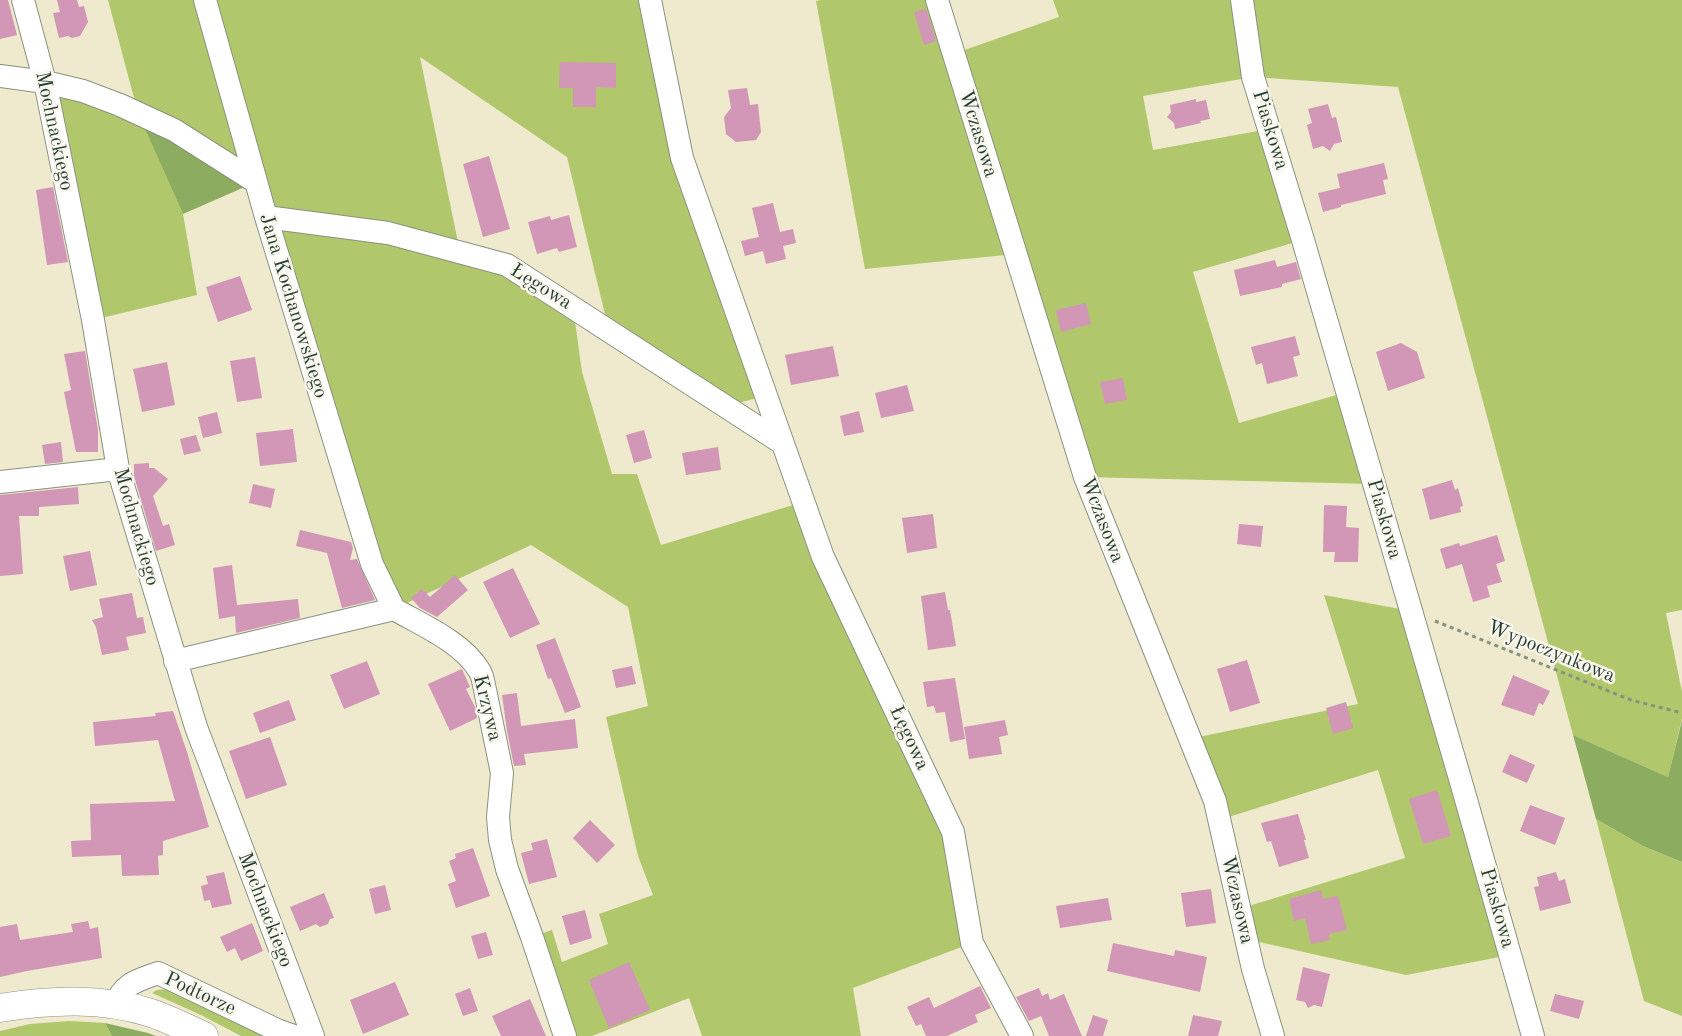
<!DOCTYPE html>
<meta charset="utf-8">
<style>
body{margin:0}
canvas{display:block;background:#efe9ce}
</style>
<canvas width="1682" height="1036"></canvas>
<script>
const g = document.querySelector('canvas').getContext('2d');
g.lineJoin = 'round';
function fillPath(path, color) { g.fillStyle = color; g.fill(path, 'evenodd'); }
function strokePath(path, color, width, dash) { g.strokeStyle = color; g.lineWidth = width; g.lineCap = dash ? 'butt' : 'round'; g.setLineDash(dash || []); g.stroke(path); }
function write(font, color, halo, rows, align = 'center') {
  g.font = font + ' "Old Standard TT",serif'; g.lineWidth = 5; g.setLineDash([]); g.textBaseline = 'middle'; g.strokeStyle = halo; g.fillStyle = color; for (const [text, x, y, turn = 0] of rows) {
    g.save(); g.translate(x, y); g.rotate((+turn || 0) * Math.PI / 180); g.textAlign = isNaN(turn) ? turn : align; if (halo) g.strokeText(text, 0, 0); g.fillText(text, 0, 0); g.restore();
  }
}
fillPath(new Path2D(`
 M108 0H642L766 396 725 406 609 331 567 157 420 57 460 252 573 307 582 372 612 474H637L661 545 803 502 953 832 972 943 853 988 861 1036H702L689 998 592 1036H565L532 937 552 930 562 962 608 944 599 914 653 895 638 856 606 717 648 706 628 607 531 545 394 609 256 182 139 114 183 214 197 295 93 320 45 82 138 113Z
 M821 0H930L953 54 1059 17 1053 0H1682V610L1666 613 1682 692V718L1668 777 1573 735 1398 87 1253 77 1143 96 1153 150 1269 129 1303 240 1193 272 1239 423 1347 392 1374 484 1085 477 1015 254 865 269 816 1Z
 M1324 595 1411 611 1510 955 1406 975 1246 939 1239 909 1405 858 1378 770 1219 820 1189 739 1358 704Z
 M1596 819 1643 846 1682 862V1016L1644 1001Z
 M168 989 275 1036H241L201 1015 152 993 157 990Z
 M69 1021 105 1023 112 1036H0V1031L30 1024Z`), '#b0c76c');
fillPath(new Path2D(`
 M138 113 256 182 183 214Z
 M1682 720V862L1643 846 1596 819 1573 735 1668 777Z
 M105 1023 148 1033 156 1036H112Z`), '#8cac60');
fillPath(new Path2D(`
 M0 0H8L17 35 0 39Z
 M57 0H77L79 7 84 6 88 22 80 36 72 38 68 36 59 38 53 13 60 12Z
 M926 9 936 41 924 45 914 12Z
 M560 62 616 63V88L596 87V107H573V88H559Z
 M747 88 750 105 758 104 761 132 756 140 736 142 726 134 724 117 731 108 728 90Z
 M1196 99V102L1206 100 1210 119 1200 121 1201 123 1175 129 1174 123 1167 117 1171 112 1170 105Z
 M1328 104 1332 118 1336 117 1342 142 1334 144 1330 151 1323 146 1313 149 1307 125 1312 123 1308 109Z
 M489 156 510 229 483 237 463 164Z
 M1384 163 1388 179 1383 180 1386 194 1341 205V207L1323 212 1318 193 1340 188 1337 174Z
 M53 187 68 262 47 265 36 190Z
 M773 203 780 232 793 229 796 243 783 246 786 259 766 264 763 251 745 256 741 241 759 237 752 208Z
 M569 215 577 247 559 252 557 248 537 254 528 222 550 216 551 220Z
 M1275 260 1277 267 1296 262 1301 279 1282 284V287L1240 296 1234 270Z
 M240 276 252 310 218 322 206 287Z
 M1086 303 1091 324 1061 332 1056 310Z
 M1295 336 1300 355 1293 357 1298 376 1267 384 1262 363 1256 365 1251 347Z
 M1401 343 1417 352 1425 378 1388 391 1376 352Z
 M833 346 839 376 791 385 785 355Z
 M85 351 98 430V452H76L64 392 71 390 64 354Z
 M255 357 262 398 237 402 230 361Z
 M167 362 175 405 142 412 133 369Z
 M1123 378 1127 400 1105 404 1100 382Z
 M907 385 914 411 881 418 875 393Z
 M859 411 864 432 844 436 840 416Z
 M217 412 222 433 203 438 198 417Z
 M293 429 297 462 260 466 256 433Z
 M644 430 652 458 634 463 626 435Z
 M196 435 201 451 184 455 180 439Z
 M61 442 63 462 45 464 42 445Z
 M718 447 721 470 686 475 682 453Z
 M149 463V468H154L168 479 153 496 163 526 169 524 175 545 156 551 134 476V464Z
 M1452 480 1455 490 1458 488 1463 506 1460 507 1461 512 1430 520 1422 489Z
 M253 484 275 489 271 508 249 503Z
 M78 487 79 504 39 507V516H19L23 574 0 576V495Z
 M1324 505 1347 506 1346 527 1359 528 1358 562H1334L1335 552H1323Z
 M933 514 937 548 907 553 902 518Z
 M1239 524 1263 526 1261 547 1237 544Z
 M300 530 351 542 353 548 350 560 357 559 375 600 342 608 327 553 296 546Z
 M1497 535 1505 561 1496 564 1502 582 1487 586 1490 597 1473 602 1462 564 1446 569 1440 549 1459 543 1460 546Z
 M90 551 97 585 70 591 63 556Z
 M232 565 237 605 298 599 300 618 236 633 235 616 219 619 213 568Z
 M513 568 540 624 510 638 483 582Z
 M455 575 468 590 437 617 420 608 411 598 422 589 430 597Z
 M945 592 948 610H950L956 646 928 650 921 596Z
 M132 593 137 618 143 617 146 633 126 637 129 650 102 655 96 627 92 620 103 617 99 599Z
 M555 638 581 707 565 713 551 678 548 679 536 645Z
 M1247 660 1260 703 1230 712 1217 669Z
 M367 661 380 694 344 709 330 675Z
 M632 666 636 684 616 688 612 670Z
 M462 669 470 687 466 689 476 709 477 718 450 731 428 684Z
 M1513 675 1550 691 1543 705 1539 703 1534 716 1501 705Z
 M955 678 965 739 950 742 945 712 936 713 934 706 927 707 923 682Z
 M517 693 521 726 575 719 578 748 524 754 526 765 514 766 507 731 502 695Z
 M289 700 296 720 260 733 253 713Z
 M1346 702 1353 728 1333 734 1326 708Z
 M173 711 187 752 209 827 163 841V855L158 856 159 875 122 876 121 855 72 857 71 841 91 840 90 804 175 801 158 740 95 746 93 722 156 716 155 713Z
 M1005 720 1008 735 999 737 1002 754 969 759 964 727Z
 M270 737 287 785 246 799 229 751Z
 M1510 754 1535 765 1527 783 1502 772Z
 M1437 790 1451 836 1423 844 1409 799Z
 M1530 805 1565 818 1555 845 1520 831Z
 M1298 814 1306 840H1304L1309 858 1279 867 1271 841 1267 842 1261 823Z
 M590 820 615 845 597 863 573 838Z
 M547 839 557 877 529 884 521 853 533 850 531 843Z
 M473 848 490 896 456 908 448 884 456 881 449 861 456 858 455 854Z
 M224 872 232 904 212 908 210 900 204 901 201 886 208 884 206 876Z
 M1556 872 1559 881 1565 879 1571 903 1540 911 1534 887 1539 886 1537 877Z
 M385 885 391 910 375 914 369 889Z
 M1211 889 1216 923 1186 927 1181 893Z
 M1321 890 1323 899 1338 896 1347 930 1329 934 1330 940 1311 944 1305 918 1294 921 1289 899Z
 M324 893 334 918 330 919 328 924 320 927 316 924 300 931 290 907Z
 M1108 898 1112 920 1060 928 1056 906Z
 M585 910 592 938 570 945 562 916Z
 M88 921 90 929 98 927 102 958 27 971 0 977V927L17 924 20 940 73 932 71 924Z
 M252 923 263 951 241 961 235 948 227 952 220 937Z
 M486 932 493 955 478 959 471 936Z
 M1113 943 1174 956 1175 950 1207 957 1200 992 1107 971Z
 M629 962 650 1010 609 1028 589 980Z
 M1303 967 1330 974 1322 1007 1314 1005 1308 1008 1305 1002 1296 1000Z
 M395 982 409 1015 363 1034 350 1000Z
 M980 986 991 1008 975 1015 978 1022 947 1036H926L921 1024 916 1026 907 1007 929 997 934 1008Z
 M470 988 478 1011 463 1016 455 994Z
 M1039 988 1042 996 1048 993 1050 1000 1064 994 1082 1036H1049L1041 1016 1029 1021 1016 997Z
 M1555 994 1584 1001 1579 1019 1550 1011Z
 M530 999 546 1036H501L492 1016Z
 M1093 1015 1108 1020 1103 1036H1086Z
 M1193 1015 1222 1021 1218 1036H1188Z`), '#d296b7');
const street = new Path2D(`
 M23 0 45 82 93 320 118 469 196 727 313 1036
 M205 0 266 217 372 564 394 609
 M650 0 682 158 823 557 953 832 972 943 1022 1036
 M937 0 1085 477 1215 801 1253 969 1273 1036
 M1242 0 1253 77 1303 240 1463 789 1533 1036
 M0 76 45 82 83 91 120 105 174 130 256 182
 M266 217 388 233 507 265 782 443
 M0 482 118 469
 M175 661 394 609C422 625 462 642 479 670 482 674 483 680 484 685L502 773 498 817 500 840 507 869 532 937 565 1036
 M115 1005C124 983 136 981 158 973L277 1030 294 1036`);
const secondary = new Path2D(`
 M0 1008C50 1000 102 997 151 1013 169 1019 186 1028 204 1036`);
strokePath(street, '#879381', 24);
strokePath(secondary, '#879381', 29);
strokePath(new Path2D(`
 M1435 621 1631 700 1682 713`), '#879381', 3, [4, 4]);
strokePath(street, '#fff', 22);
strokePath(secondary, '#fff', 28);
write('20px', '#1f3d34', '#fbf7ec', [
 ["Piaskowa",1270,130,73],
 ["Mochnackiego",54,131,78],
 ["Wczasowa",978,134,73],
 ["Łęgowa",541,287,32],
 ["Jana Kochanowskiego",293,306,73],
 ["Piaskowa",1384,519,74],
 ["Wczasowa",1102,520,69],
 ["Mochnackiego",136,527,74],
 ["Wypoczynkowa",1551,652,22],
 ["Krzywa",487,708,76],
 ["Łęgowa",909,738,65],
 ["Wczasowa",1237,900,77],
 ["Piaskowa",1497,908,74],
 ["Mochnackiego",265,910,69],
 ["Podtorze",200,994,25]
]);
</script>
